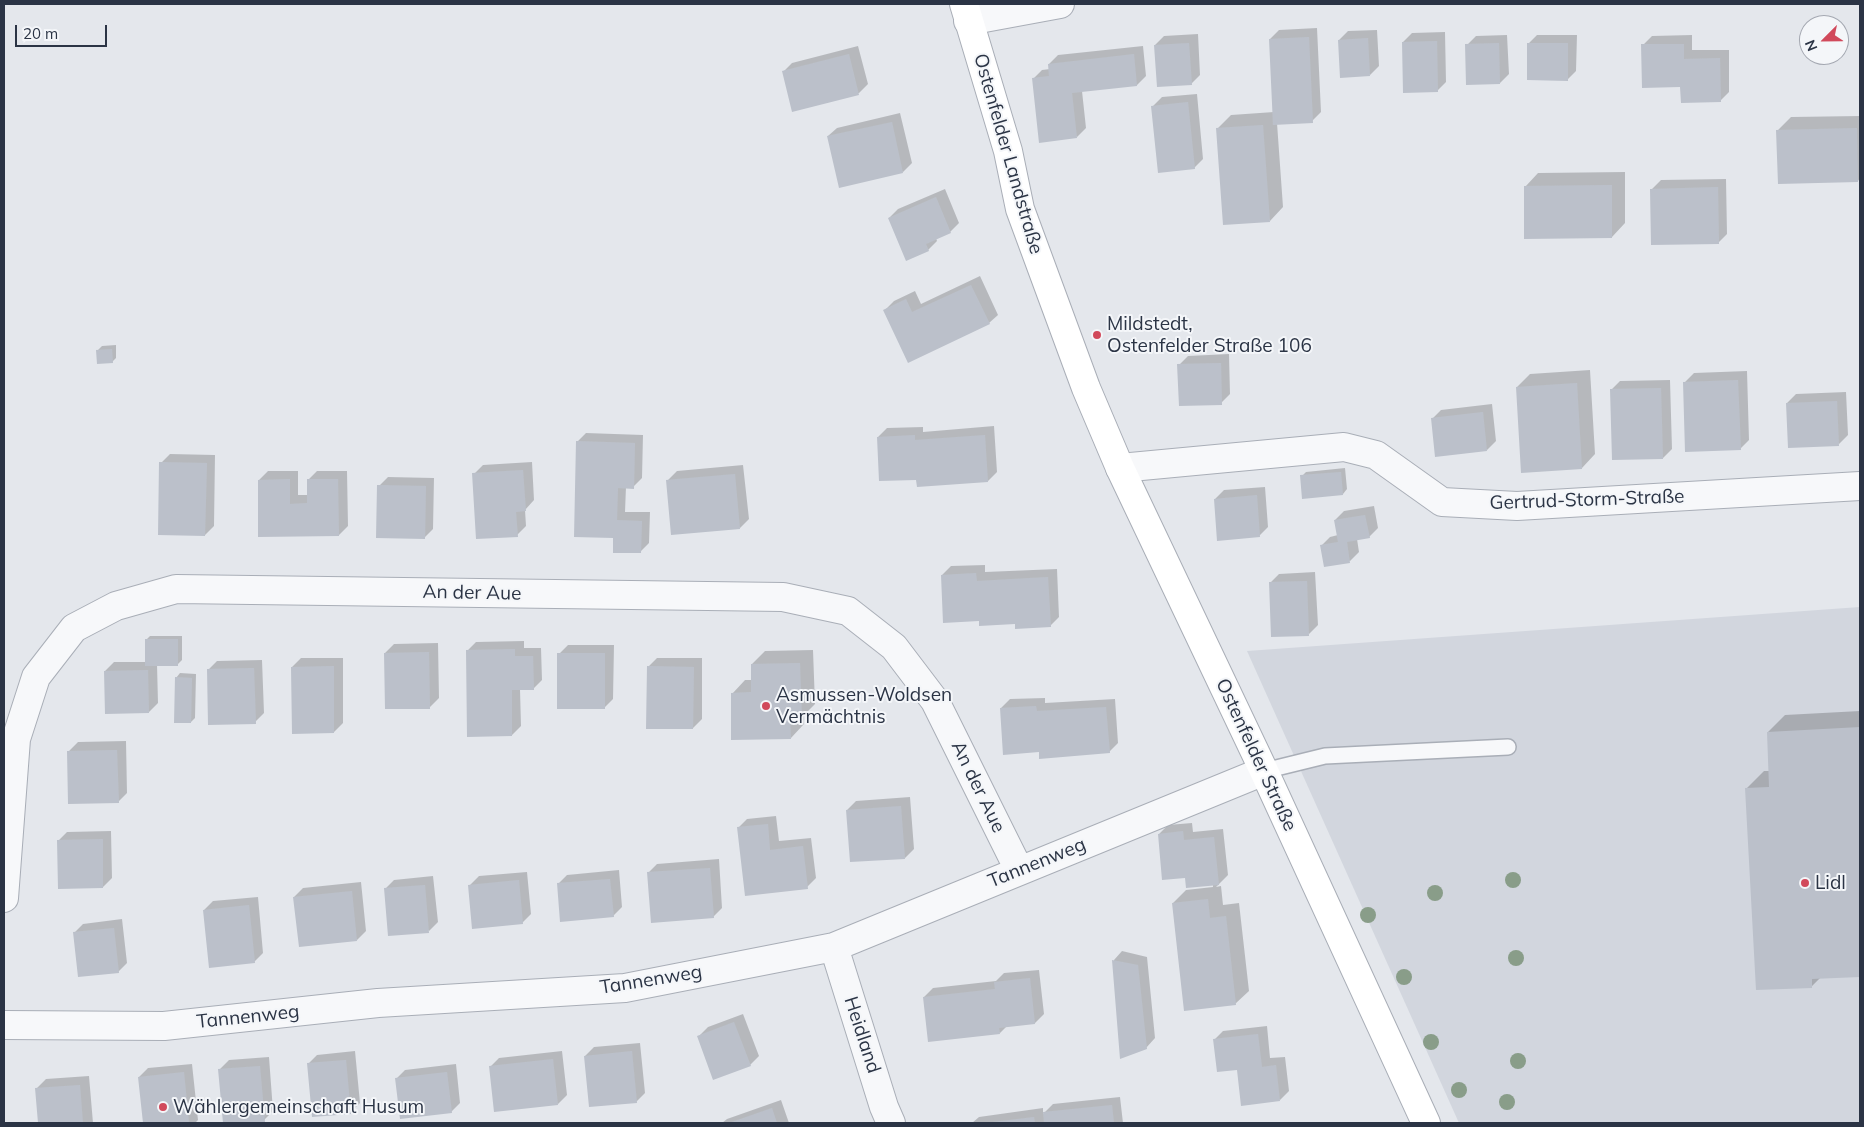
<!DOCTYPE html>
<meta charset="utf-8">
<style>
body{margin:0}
#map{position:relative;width:1864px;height:1127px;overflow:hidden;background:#e4e7ec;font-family:Mulish,sans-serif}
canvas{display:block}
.frame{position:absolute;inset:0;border:5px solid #2b3445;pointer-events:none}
.north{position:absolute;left:1799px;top:15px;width:50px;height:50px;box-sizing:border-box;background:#f4f6f9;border:1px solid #a4a8b1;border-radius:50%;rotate:247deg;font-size:14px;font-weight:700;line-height:20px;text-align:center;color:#2b3445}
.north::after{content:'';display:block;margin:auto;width:18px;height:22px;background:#d1495b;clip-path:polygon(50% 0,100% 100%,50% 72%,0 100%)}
.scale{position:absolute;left:15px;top:25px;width:92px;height:22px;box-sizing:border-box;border:2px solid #2b3445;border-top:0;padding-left:6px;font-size:15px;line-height:18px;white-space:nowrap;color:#2b3445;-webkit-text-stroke:4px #f4f6f9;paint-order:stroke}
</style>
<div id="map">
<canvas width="1864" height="1127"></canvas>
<div class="frame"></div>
<div class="north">N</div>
<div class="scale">20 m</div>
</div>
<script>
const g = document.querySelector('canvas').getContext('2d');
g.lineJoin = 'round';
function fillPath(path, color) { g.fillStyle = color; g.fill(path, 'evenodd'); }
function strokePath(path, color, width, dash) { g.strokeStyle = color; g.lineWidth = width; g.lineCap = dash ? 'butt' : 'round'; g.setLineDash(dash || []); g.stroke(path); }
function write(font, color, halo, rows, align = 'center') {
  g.font = font + ' Mulish,sans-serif'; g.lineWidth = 4; g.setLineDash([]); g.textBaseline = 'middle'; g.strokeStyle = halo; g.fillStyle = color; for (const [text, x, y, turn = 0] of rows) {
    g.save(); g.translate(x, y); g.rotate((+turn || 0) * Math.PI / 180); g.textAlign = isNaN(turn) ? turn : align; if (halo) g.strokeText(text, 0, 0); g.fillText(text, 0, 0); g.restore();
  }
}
fillPath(new Path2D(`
 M1860 607V1123H1459L1247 651Z`), '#d2d6de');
fillPath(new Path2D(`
 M1317 28 1321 112 1312 121 1277 123 1283 207 1270 221 1218 128 1231 115 1274 112 1270 39 1279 30Z
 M1377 30 1379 66 1370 75 1339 40 1348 31Z
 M1445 32 1446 82 1437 91 1403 42 1412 33Z
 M1198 34 1200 75 1191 84 1155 45 1164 36Z
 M1507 35 1509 74 1500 83 1467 45 1476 36Z
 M1537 35H1577L1576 71 1567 80 1528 44Z
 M1692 35V50H1729V92L1720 101 1682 86 1643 45 1652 36Z
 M858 46 868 84 859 93 793 110 783 72 792 63Z
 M1143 46 1146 76 1137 85 1082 91 1086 128 1077 137 1033 79 1042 70 1050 69 1049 64 1058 55Z
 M1197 94 1203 159 1194 168 1153 106 1162 97Z
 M900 113 912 163 903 172 828 136 837 128Z
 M1860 116V178L1858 181 1777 131 1791 117Z
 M1625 172V223L1612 237 1525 187 1538 173Z
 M1726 179 1727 234 1718 243 1652 189 1661 180Z
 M945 189 959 223 950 232 936 238 937 241 928 250 889 218 898 209Z
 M980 276 998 315 989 323 885 310 894 301 915 291 921 304Z
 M116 345V358L112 362 98 350 102 346Z
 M1229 354 1230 394 1221 403 1179 365 1188 356Z
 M1590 370 1595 454 1582 468 1517 387 1530 374Z
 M1747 371 1749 440 1740 449 1685 382 1694 373Z
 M1670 380 1672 449 1663 458 1611 390 1620 381Z
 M1846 392 1848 435 1839 444 1787 403 1796 394Z
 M1492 404 1496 441 1487 450 1432 419 1441 410Z
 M994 426 997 472 988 481 918 478 878 437 887 428 923 427V432Z
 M586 433 643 435 642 478 633 487H626L625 512H650L649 543 640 552 614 537 577 442Z
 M170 454 215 455 214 526 205 535 161 463Z
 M532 462 534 500 525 510 526 526 517 535 474 474 483 465Z
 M743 465 749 519 740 528 668 480 677 471Z
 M1345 468 1347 489 1343 494 1302 476 1306 472Z
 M268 471H298V495H308V480L317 471H347L348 526 339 535 260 536 259 480Z
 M388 477 434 478 433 529 424 538 379 486Z
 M1265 487 1268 527 1259 536 1215 499 1224 490Z
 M1374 506 1378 528 1369 537 1357 539 1359 552 1350 561 1321 546 1330 537 1338 535 1335 520 1344 511Z
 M985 565V572L1057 569 1059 617 1050 626 980 620 942 575 951 566Z
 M1315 572 1318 625 1309 634 1270 583 1279 574Z
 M150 636H182V660L178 664H157L158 703 149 712 105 671 114 662H146V640Z
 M524 641V648H541L542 680 533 689H520L521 726 512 735 467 651 476 642Z
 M438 643 439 698 430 707 385 653 394 644Z
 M568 645H614L613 699 604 708 559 654Z
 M813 650 815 704 804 715V724L791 738 732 694 745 680H752V664L765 651Z
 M301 658H343V723L334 732 292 667Z
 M657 658H702V719L693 728 648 667Z
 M262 660 264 713 255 722 208 670 217 661Z
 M180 673 196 674 195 718 191 722 176 678Z
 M1045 698V703L1115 699 1118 743 1109 752 1040 751 1001 708 1010 699Z
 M1860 711V975L1821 977 1812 986 1746 789 1764 771H1770L1768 732 1785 715Z
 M126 741 127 793 118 802 69 751 78 742Z
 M910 797 914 849 905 858 847 810 856 801Z
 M776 816 779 841 811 838 816 878 807 887 738 828 747 819Z
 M1192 823 1193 832 1223 829 1228 875 1216 887 1221 886 1223 905 1239 903 1249 991 1235 1004 1173 903 1186 890 1213 887V885L1186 877 1159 834 1168 825Z
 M111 831 112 878 103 887 58 841 67 832Z
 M719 859 722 908 713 917 648 873 657 864Z
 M619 870 622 907 613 916 558 884 567 875Z
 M527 872 531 914 522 923 470 885 479 876Z
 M433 876 438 922 429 931 385 889 394 880Z
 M361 882 366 931 357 940 294 897 303 888Z
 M258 897 263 953 254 962 204 910 213 901Z
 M122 919 127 963 118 972 74 933 83 924Z
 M1122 951 1147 957 1155 1038 1146 1048 1121 1057 1114 960Z
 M1039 970 1044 1014 1035 1023 1007 1026 1000 1033 924 997 933 988 996 981 1004 973Z
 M743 1014 759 1056 750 1065 699 1036 708 1027Z
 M1267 1026 1270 1058 1285 1057 1289 1091 1280 1100 1238 1068 1214 1040 1223 1031Z
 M640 1043 645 1093 636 1102 585 1056 594 1047Z
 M355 1051 360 1103 351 1112 308 1064 317 1055Z
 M562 1051 567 1095 558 1104 490 1067 499 1058Z
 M269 1057 273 1111 264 1120 224 1123 220 1069 229 1060Z
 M192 1064 198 1120 195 1123H144L139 1077 148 1068Z
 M456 1064 460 1103 451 1112 396 1079 405 1070Z
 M89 1076 93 1123H39L37 1088 46 1079Z
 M1120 1097 1123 1123H972L979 1117 1043 1108V1114L1053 1104Z
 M781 1100 789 1123H722L727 1119Z`), '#0003');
fillPath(new Path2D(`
 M1309 37 1313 123 1273 125 1269 39Z
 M1368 38 1370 76 1340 78 1338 40Z
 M1437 41 1438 92 1403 93 1402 42Z
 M1189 43 1192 85 1157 87 1154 45Z
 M1499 43 1500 84 1466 85 1465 44Z
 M1527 43H1568V81L1527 80Z
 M1641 44H1684V59L1720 58 1721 102 1681 103 1680 87 1642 88Z
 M849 54 859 95 792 112 782 71Z
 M1134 54 1137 86 1072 93 1077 138 1039 143 1032 78 1049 76 1048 64Z
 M1188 102 1195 169 1158 173 1151 106Z
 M892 122 903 173 839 188 827 136Z
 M1263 125 1270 222 1223 225 1216 128Z
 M1857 128 1858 182 1778 184 1776 130Z
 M1612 185V238L1524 239V186Z
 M1718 187 1719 244 1651 245 1650 189Z
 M936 197 951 233 926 244 929 251 906 261 888 218Z
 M971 285 990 324 908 363 883 310 906 299 912 312Z
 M112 349 113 363 97 364 96 350Z
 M1221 363 1222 405 1179 406 1177 364Z
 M1738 380 1741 450 1685 452 1683 382Z
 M1577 383 1582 469 1521 473 1516 387Z
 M1661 388 1663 459 1612 460 1610 389Z
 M1837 401 1839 446 1788 448 1786 403Z
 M1483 412 1487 451 1435 457 1431 418Z
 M915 435V440L985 435 988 482 917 487 916 480 879 481 877 437Z
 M576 441 635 443 634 489 618 488 617 520 642 521 641 553H613V538L574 537Z
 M159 462 207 463 205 536 158 535Z
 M523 470 526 511 516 512 518 537 476 539 472 473Z
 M1341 472 1343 495 1302 499 1300 475Z
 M735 474 740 529 671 535 666 480Z
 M290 479V504L307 503V479H338L339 536 258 537V480Z
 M377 485 426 486 425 539 376 538Z
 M1257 495 1260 537 1217 541 1214 499Z
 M1365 515 1370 538 1347 542 1350 563 1324 567 1320 545 1338 542 1334 520Z
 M976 573 977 581 1048 577 1051 627 1015 629V624L979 626V621L943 623 941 575Z
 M1307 581 1309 636 1271 637 1269 582Z
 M145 639H178V666H145Z
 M515 649V656H533L534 690H512V736L467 737 466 650Z
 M429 652 430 709H385L384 653Z
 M557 653H605V709H557Z
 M800 663 802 719H790L791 739 731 740V693L751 692V664Z
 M334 666V733L292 734 291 667Z
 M647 666 694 667 693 729H646Z
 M254 668 256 724 208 725 207 669Z
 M148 670 149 713 105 714 104 671Z
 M175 677 192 678 191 723H174Z
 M1036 706 1037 711 1106 707 1110 753 1039 759V752L1003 755 1000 708Z
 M1860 727V977L1812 979V988L1756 990 1745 788 1769 787 1767 732Z
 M117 750 119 803 68 804 67 751Z
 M901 806 905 859 850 862 846 810Z
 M768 824 770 850 803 846 808 889 745 896 737 827Z
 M1183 831 1184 840 1214 837 1219 885 1186 888 1185 878 1162 880 1158 834Z
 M103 839V888L58 889 57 840Z
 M710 868 714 918 651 923 647 872Z
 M610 879 614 917 560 922 557 883Z
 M519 880 523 924 472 929 468 885Z
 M425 885 429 933 388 936 384 888Z
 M352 891 357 941 299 947 293 897Z
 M1208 899 1210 918 1226 916 1236 1005 1184 1011 1172 903Z
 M249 905 255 963 209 968 203 910Z
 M114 928 119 973 78 977 73 932Z
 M1112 960 1138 965 1147 1049 1120 1059Z
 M1030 978 1035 1024 999 1028 1000 1034 928 1042 923 997 995 989 994 982Z
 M734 1022 751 1066 713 1080 697 1036Z
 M1258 1034 1262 1067 1276 1065 1280 1101 1241 1106 1237 1070 1217 1072 1213 1039Z
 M632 1051 637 1103 589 1107 584 1056Z
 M553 1059 558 1105 494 1112 489 1066Z
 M346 1060 351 1114 312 1117 307 1063Z
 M260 1066 265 1122 223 1123 218 1069Z
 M184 1072 189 1123H143L138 1077Z
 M447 1072 452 1113 400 1119 395 1078Z
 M80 1085 83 1123H38L35 1088Z
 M1112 1105 1114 1123H1044L1043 1112Z
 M772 1108 777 1123H729Z
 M1034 1117 1035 1123H993V1122Z`), '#bbc0ca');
const service = new Path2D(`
 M1264 771 1325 756 1508 747`);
const minor = new Path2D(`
 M1120 468 1344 447 1376 455 1442 502 1517 506 1860 486
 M4 898 16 739 36 677 74 628 116 606 176 589 783 597 848 611 894 647 935 701 1019 870
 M834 947 884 1107 891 1123
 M4 1025 164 1026 378 1003 625 988 834 947 1264 771`);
const tertiary = new Path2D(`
 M968 21 1060 4`);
const secondary = new Path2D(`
 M964 4 1008 151 1020 209 1086 388 1120 468 1264 771 1426 1123`);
strokePath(service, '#a9aeb7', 18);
strokePath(minor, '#a9aeb7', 30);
strokePath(tertiary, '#a9aeb7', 30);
strokePath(secondary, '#a9aeb7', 30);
strokePath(service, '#f7f8fa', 15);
strokePath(minor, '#f7f8fa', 28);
strokePath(tertiary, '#f7f8fa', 28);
strokePath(secondary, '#fff', 28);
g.fillStyle = '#899d89';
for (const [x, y] of [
 [1513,880],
 [1435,893],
 [1368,915],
 [1516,958],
 [1404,977],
 [1431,1042],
 [1518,1061],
 [1459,1090],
 [1507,1102]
]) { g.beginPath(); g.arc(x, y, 8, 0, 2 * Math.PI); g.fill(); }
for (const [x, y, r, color] of [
 [1097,335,5,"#d1495b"],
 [766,706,5,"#d1495b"],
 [1805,883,5,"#d1495b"],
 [163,1107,5,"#d1495b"]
]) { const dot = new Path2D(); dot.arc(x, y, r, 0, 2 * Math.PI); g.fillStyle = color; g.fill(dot); strokePath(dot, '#f4f6f9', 2); }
write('19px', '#2b3445', '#f4f6f9', [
 ["Ostenfelder Landstraße",1008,154,74],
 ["Gertrud-Storm-Straße",1587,500,-2],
 ["An der Aue",472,593,1],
 ["Ostenfelder Straße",1256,755,65],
 ["An der Aue",978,787,64],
 ["Tannenweg",1037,863,-22],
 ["Tannenweg",651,980,-9],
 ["Tannenweg",248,1017,-6],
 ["Heidland",862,1035,72]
]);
write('19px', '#2b3445', '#f4f6f9', [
 ["Mildstedt,",1107,324],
 ["Ostenfelder Straße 106",1107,346],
 ["Asmussen-Woldsen",776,695],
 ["Vermächtnis",776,717],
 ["Lidl",1815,883],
 ["Wählergemeinschaft Husum",173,1107]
], 'left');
</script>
